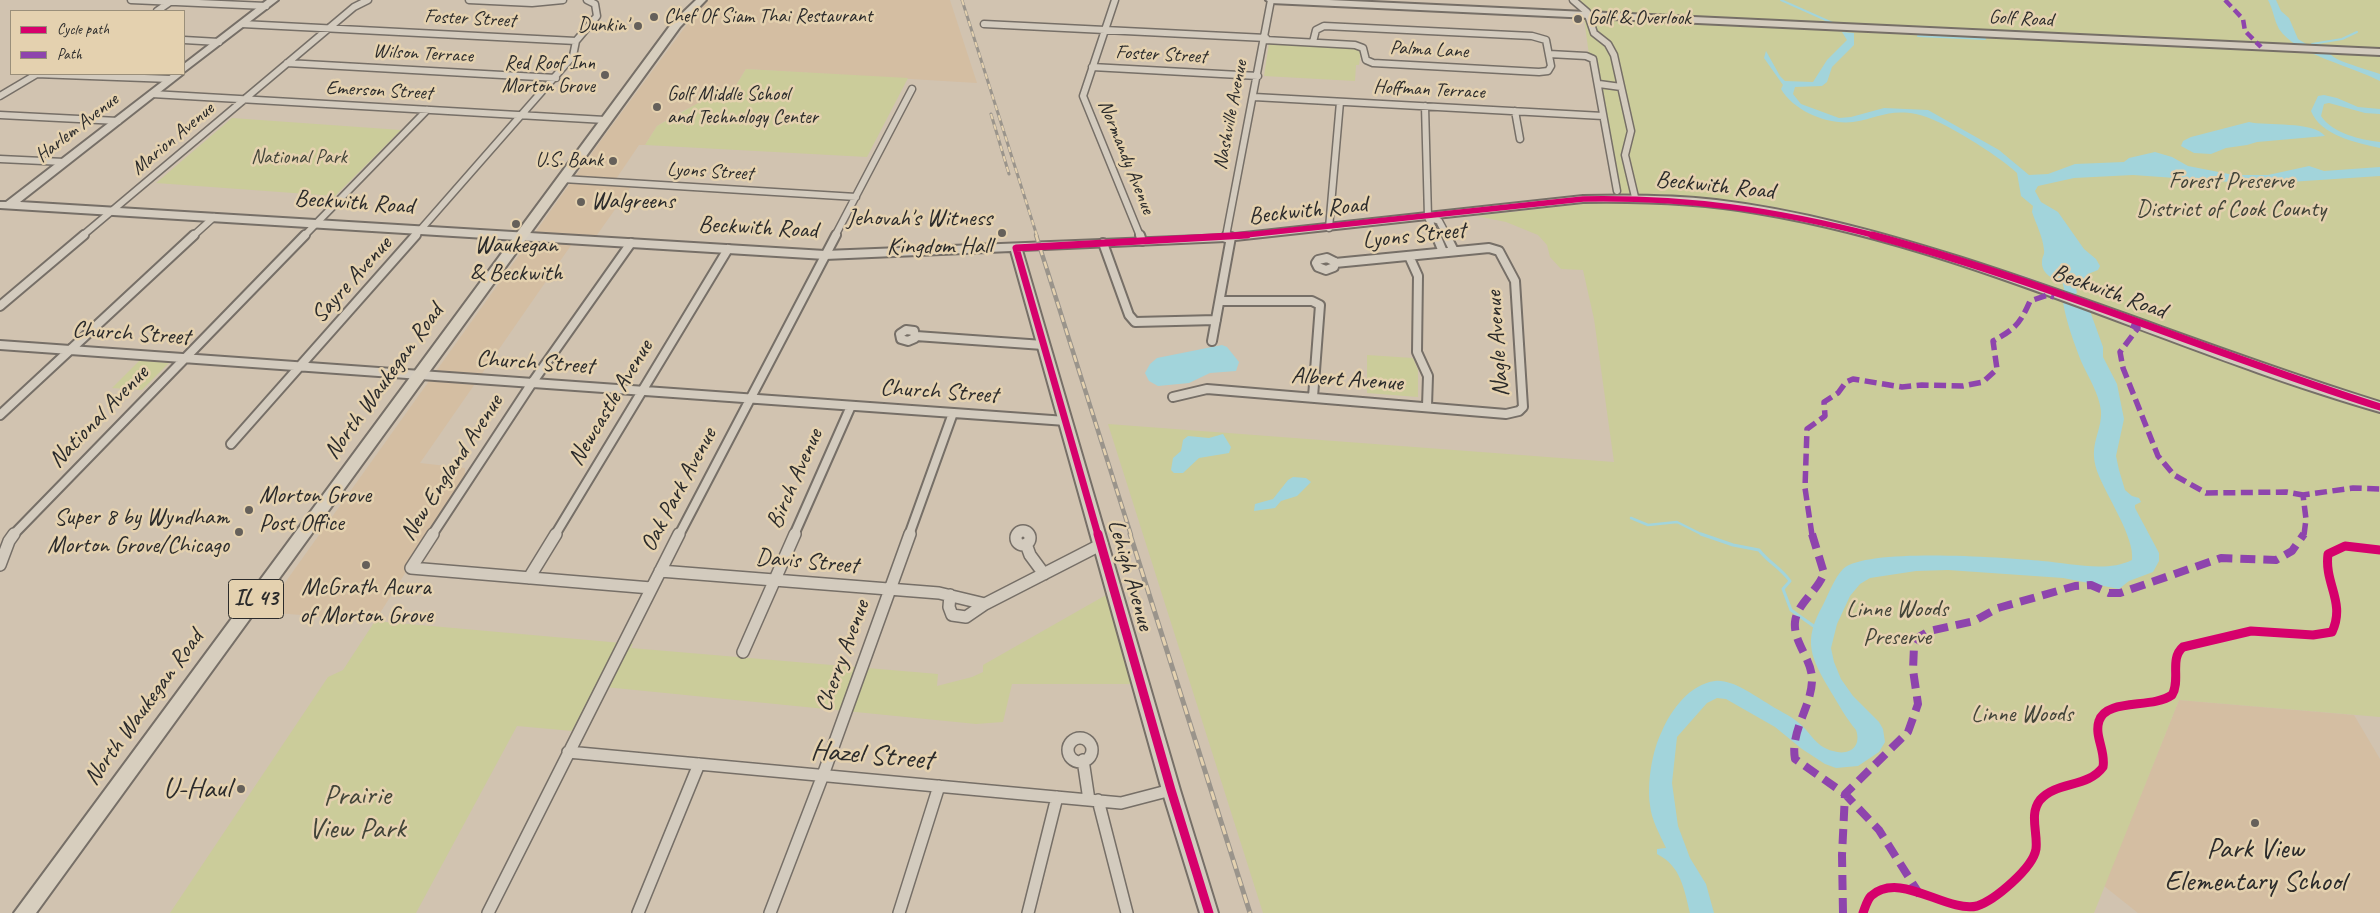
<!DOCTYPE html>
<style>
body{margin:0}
#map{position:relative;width:2380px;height:913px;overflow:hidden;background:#d1c3b0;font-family:Caveat,sans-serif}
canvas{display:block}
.legend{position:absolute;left:10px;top:10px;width:175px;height:65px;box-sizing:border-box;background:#e4d1af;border:1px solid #9a8f7a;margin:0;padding:6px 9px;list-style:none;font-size:15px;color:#2b2b2b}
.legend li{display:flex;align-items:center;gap:10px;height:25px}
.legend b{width:25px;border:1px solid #9a8f7a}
</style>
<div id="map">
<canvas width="2380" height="913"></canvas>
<ul class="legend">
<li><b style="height:6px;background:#d6006c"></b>Cycle path</li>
<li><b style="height:6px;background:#8e44ad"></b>Path</li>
</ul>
</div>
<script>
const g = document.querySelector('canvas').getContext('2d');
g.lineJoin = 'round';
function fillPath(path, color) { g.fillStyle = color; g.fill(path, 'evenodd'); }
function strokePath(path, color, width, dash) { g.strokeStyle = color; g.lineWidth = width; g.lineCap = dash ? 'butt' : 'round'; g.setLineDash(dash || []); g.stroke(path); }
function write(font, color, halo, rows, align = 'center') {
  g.font = font + ' Caveat,sans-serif'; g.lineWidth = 5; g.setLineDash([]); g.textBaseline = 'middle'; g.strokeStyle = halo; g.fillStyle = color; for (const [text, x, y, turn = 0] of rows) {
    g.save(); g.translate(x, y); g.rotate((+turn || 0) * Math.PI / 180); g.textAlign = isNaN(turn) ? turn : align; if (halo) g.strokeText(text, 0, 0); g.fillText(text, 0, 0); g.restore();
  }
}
fillPath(new Path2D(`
 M705 0H950L977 83 746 69 735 87 680 112 657 126 645 145H639L614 182 633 184 592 242 574 241 420 463 465 468V478L375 621 264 612 599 143Z
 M2179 700 2354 715 2380 759V913H2138L2104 886Z`), '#d4bea2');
fillPath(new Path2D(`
 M1576 0H2380V49L1598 13 1590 11Z
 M1584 18 2380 55V403L2273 369 2020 274H2013C1930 246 1844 218 1757 204 1712 197 1666 196 1621 194L1597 59 1589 55Z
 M1269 43 1353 46 1361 51 1359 65H1356L1355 81 1264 76Z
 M746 69 908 78 867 157 645 145 657 126 700 102 707 89 728 90 730 87H735Z
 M232 118 401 130 335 196 156 183Z
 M1645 201 1718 205 1801 219 1925 253 2132 324 2209 355 2380 411V717L2179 700 2094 913H1263L1108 424 1614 462 1594 319 1583 270 1561 269 1550 257 1547 245 1538 235 1506 222 1477 216 1581 204Z
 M1367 355 1413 358 1418 370V397L1367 393Z
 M140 360 169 363 142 390 112 388Z
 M1106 595 1131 684H1012L1003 722 976 724 595 686 572 731 517 726 416 913H170L328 677 343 670 375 621 633 644 631 648 938 674 937 686 972 677 983 672V665Z`), '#cbcc9a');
fillPath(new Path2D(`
 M2268 0H2276L2281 11 2289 18 2298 39 2321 53H2325L2310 44C2321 44 2328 54 2337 59 2350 65 2366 69 2380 74V81C2354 67 2295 54 2279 29 2274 20 2273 9 2268 0Z
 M1842 32 1854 33V45L1832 67 1827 82 1822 86 1795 87 1793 94 1801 104 1839 118 1851 117 1884 108 1928 110 1999 150 2029 175 2048 174 2075 164 2124 162 2129 158 2155 152 2172 157 2188 166 2234 175H2268L2309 166 2324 171 2380 167V176L2259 184 2133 175 2074 178 2038 186 2035 191 2041 202 2058 212 2084 249 2096 259 2100 266 2098 270 2088 274 2084 289C2071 286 2040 280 2042 261 2042 257 2045 254 2044 250 2043 237 2036 224 2032 212L2033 206 2021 196 2017 173C1999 156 1940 118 1916 114 1888 109 1879 118 1853 122 1827 125 1794 111 1781 89L1783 85 1764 58 1766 51 1780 76 1785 81 1813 82 1827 60 1847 40Z
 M2324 95 2337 98 2358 107 2380 109V114L2365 113 2329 103 2324 104 2321 116C2332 133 2361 140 2380 142V148C2357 143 2320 135 2311 111L2318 96Z
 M2249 122C2266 126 2314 121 2325 136L2257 142 2247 145 2226 148 2211 154 2194 153 2181 146 2183 141 2191 137Z
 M2063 302 2090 311 2103 347V357L2117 384 2124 419 2116 456 2119 470 2125 490 2132 496 2139 498 2141 502 2135 505V508L2159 553V561L2153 572 2129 581 2119 589 2063 578 1948 570 1916 571 1870 578 1860 584 1850 596 1837 624 1831 648 1834 662 1841 679 1853 696 1879 722 1883 729 1885 742 1879 752 1858 766 1836 768 1825 764 1802 749 1775 727 1726 699 1717 698 1707 703 1677 737 1672 783 1678 826 1690 858 1706 884 1714 913H1690C1684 889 1681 866 1657 854V849L1666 848C1660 835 1651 819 1650 805 1647 783 1652 751 1662 731 1671 710 1690 684 1715 681 1732 679 1753 695 1767 703 1777 710 1790 715 1799 723 1812 734 1816 747 1833 751 1849 756 1862 747 1856 730 1846 718 1839 705 1831 692 1811 658 1802 642 1823 605 1828 595 1835 577 1843 569 1867 547 2007 558 2042 561 2070 563 2106 573 2132 560 2135 537 2106 496 2097 471 2088 444 2102 433 2101 411 2099 393 2088 377 2081 361 2074 343 2066 321 2063 302Z
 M1222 345 1227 347 1239 362 1236 371 1210 373 1189 383 1158 386 1149 381 1145 373 1150 364 1157 358Z
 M1223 434 1231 447 1229 453 1199 458 1183 473H1174L1171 470 1173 458 1181 451 1183 440 1188 436 1209 438Z
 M1293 477 1306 478 1311 482 1297 496 1281 501 1275 508 1254 511 1255 504 1273 499 1288 480Z`), '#a2d4db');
strokePath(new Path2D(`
 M1781 0 1837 25
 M1918 36 1985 39
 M2312 44 2342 39 2357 32`), '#a2d4db', 2);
strokePath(new Path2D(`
 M1631 518 1648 525 1677 522 1703 535`), '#a2d4db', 2.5);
strokePath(new Path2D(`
 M1701 534 1733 545 1759 550C1768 562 1781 568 1790 581L1783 589 1791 610 1815 627`), '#a2d4db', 3);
fillPath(new Path2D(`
 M2065 263 2071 267 2077 293 2071 297 2065 293 2059 267Z`), '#a2d4db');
const streetFar2 = new Path2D(`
 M131 0 266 6
 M469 0 532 3 563 0
 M1115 0 1083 96 1140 236
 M1573 0 1587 12 1594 33 1608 44 1614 55 1631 131 1625 155 1635 197
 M157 11 170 2
 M242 24 576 41
 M984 24 1266 38
 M184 40 219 42
 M1265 40 1355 45 1363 48 1366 60 1373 63 1539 72 1548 71 1551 66 1546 40 1532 36 1324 26 1316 30 1313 42
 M1549 54 1586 56 1593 59 1617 191
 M287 63 556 78
 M1092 67 1258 76
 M36 74 171 79
 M1599 84 1621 87
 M152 94 605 120
 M0 96 37 74
 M1254 97 1603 116
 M1425 106 1428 217 1436 236
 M1515 111 1520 139
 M0 115 118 121
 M0 159 64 162
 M563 179 856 197
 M1428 217 1439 221 1447 236
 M1329 228 1340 102
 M82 236 354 7 368 0
 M193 236 214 217
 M304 236 427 110
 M415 236 573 56 576 41 597 16 595 4 587 0
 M835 236 912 89
 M1226 236 1271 0`);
const streetFar1 = new Path2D(`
 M1140 235 1142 241
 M1436 235 1443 252
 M1446 235 1454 251
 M1226 238 1227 235
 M1103 243 1129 315 1135 322 1216 320
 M1409 256 1418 276 1417 352 1428 376 1427 406
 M1327 258 1335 262 1334 267 1326 270 1318 267 1316 263 1318 260Z
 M1220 301H1312L1320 305 1313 397
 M0 306 84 235
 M906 330 914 331 915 338 908 341 901 339 900 334Z
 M916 336 1043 345
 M1212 341 1231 237
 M0 345 1066 421
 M1173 397 1207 389 1506 414 1519 411 1523 407 1515 281 1499 251 1489 248 1335 263
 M0 415 194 235
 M231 444 416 235
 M13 535 305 235
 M432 535 532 383 631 243
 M555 535 728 249
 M679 535 836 235
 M794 535 851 406
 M909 535 953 413`);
const street = new Path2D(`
 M1016 538a7 7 0 1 1 14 0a7 7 0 1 1-14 0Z
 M433 534 411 568 651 588
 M1026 544 1030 555 1044 574
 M0 565 9 541 14 534
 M660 571 939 593 985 604
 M529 578 556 534
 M950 595 949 607 952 615 966 617 985 604 1102 544
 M743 652 795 534
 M1068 750a12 12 0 1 1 24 0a12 12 0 1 1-24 0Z
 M568 752 1121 803 1171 790
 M1083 760 1089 800
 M1098 800 1127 913
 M488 913 679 534
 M638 913 699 764
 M770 913 823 775 910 534
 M899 913 939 786
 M1028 913 1057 797`);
const secondary = new Path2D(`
 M267 0H278L184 72V64Z
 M1266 0H1329L2380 49V55L1271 3Z
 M172 74H183L20 202 825 251 1226 235 1583 196C1627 195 1672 195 1716 200 1799 210 1880 232 1959 257 2101 302 2238 358 2380 402V412C2171 352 1973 249 1757 213 1699 203 1642 201 1583 202L1226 241 1022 250 1180 790 1218 913H1200L1162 790 1011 251 825 259 0 208V202H6Z`);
const primary = new Path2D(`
 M696 0H706L680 27 36 913H14L672 23Z`);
strokePath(streetFar2, '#766f67', 9);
strokePath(streetFar1, '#766f67', 12);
strokePath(street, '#766f67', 14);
strokePath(secondary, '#766f67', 4);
strokePath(primary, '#766f67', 4);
strokePath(streetFar2, '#d3cbbe', 6);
strokePath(streetFar1, '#d3cbbe', 8);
strokePath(street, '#d3cbbe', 11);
fillPath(secondary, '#d3cbbe');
fillPath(primary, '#d7cebe');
const railFar2 = new Path2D(`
 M962 0 1037 236
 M991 114 1009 174`);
const railFar1 = new Path2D(`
 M1036 235 1131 535`);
const rail = new Path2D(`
 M1130 534 1250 913`);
strokePath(railFar2, '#9a948b', 3);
strokePath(railFar1, '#9a948b', 4.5);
strokePath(rail, '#9a948b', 5);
strokePath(railFar2, '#e4d1af', 2, [5.5]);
strokePath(railFar1, '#e4d1af', 2.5, [7]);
strokePath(rail, '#e4d1af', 3, [9]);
strokePath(new Path2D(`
 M2225 0 2243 19 2245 31 2261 47`), '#8e44ad', 4.5, [9, 4.5]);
strokePath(new Path2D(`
 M2131 325 2138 328 2120 352 2123 368 2158 456 2174 475 2206 493 2286 492 2303 495
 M1812 535 1805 488 1807 429 1825 416 1824 402 1838 393 1846 382 1853 379 1902 387 1922 385 1963 386 1983 382 1997 369 1993 341C2015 329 2020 324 2030 301L2048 295 2054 297
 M2304 535 2306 519 2303 495 2353 488 2380 489`), '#8e44ad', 5.5, [12, 5.5]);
strokePath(new Path2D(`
 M1812 534 1824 573C1818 591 1797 603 1795 622 1793 643 1813 660 1812 681 1811 707 1790 732 1795 759L1845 794 1879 830 1920 895
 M1843 913 1842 855 1845 794 1908 732 1918 704 1913 670 1914 646 1919 637 1929 631 1974 621 1998 608 2075 586 2091 585 2109 593H2120L2221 558 2276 560 2292 551 2304 534`), '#8e44ad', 8, [15, 8]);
strokePath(new Path2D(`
 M1236 236 1583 199C1687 197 1776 210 1877 236`), '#d6006c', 5.5);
strokePath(new Path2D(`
 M1872 235C2045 281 2210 353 2380 407
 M1098 535 1016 248 1247 235`), '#d6006c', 7);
strokePath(new Path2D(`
 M1098 534 1171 790 1209 913
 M1863 913C1865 908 1867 900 1871 896 1900 870 1946 913 1977 906 1995 900 2033 868 2036 849 2038 833 2029 814 2040 800 2056 781 2088 788 2103 767 2106 751 2094 736 2099 721 2106 698 2152 709 2172 695 2181 680 2169 659 2183 647L2251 631 2313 635 2332 632C2346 602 2324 584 2328 554L2345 546 2380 550`), '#d6006c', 9);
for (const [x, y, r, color] of [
 [654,17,5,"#65605a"],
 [1578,19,5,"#65605a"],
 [638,26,5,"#65605a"],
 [605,75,5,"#65605a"],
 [657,107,5,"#65605a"],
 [613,161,5,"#65605a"],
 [581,202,5,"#65605a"],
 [516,224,5,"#65605a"],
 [1002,233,5,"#65605a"],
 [249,510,5,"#65605a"],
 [239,532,5,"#65605a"],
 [366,565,5,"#65605a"],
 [241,789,5,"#65605a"],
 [2255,823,5,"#65605a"]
]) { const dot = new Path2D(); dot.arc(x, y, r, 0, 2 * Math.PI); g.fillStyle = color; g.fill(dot); strokePath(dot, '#e4d1af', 2); }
write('20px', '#2b2b2b', '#e4d1af', [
 ["Chef Of Siam Thai Restaurant",664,17],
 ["Golf & Overlook",1588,19],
 ["Dunkin'",628,26,"right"],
 ["Red Roof Inn",595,64,"right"],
 ["Morton Grove",595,87,"right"],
 ["Golf Middle School",667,95],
 ["and Technology Center",667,118],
 ["U.S. Bank",603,161,"right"]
], 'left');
write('20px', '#2b2b2b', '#e4d1af', [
 ["Foster Street",470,19,3],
 ["Golf Road",2021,19,3],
 ["Palma Lane",1429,50,3],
 ["Wilson Terrace",423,54,3],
 ["Foster Street",1161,55,3],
 ["Hoffman Terrace",1429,90,3],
 ["Emerson Street",379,91,3],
 ["Nashville Avenue",1231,115,-79],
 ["Harlem Avenue",77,128,-38],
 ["Marion Avenue",173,139,-40],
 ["Normandy Avenue",1126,157,68],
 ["Lyons Street",710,172,3]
]);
write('20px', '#424439', '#e4d1af', [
 ["National Park",299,158]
]);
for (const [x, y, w] of [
 [256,599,55]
]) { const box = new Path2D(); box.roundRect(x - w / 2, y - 19.5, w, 39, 4); g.fillStyle = '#e4d1af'; g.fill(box); strokePath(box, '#2b2b2b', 1); }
write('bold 22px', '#2b2b2b', null, [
 ["IL 43",256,599]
]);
write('24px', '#424439', '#e4d1af', [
 ["Forest Preserve",2231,182],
 ["District of Cook County",2231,210],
 ["Linne Woods",1897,610],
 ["Preserve",1897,638],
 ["Linne Woods",2022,715]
]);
write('24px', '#2b2b2b', '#e4d1af', [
 ["Beckwith Road",1715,186,6],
 ["Beckwith Road",354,203,4],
 ["Beckwith Road",1308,211,-6],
 ["Beckwith Road",758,228,3],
 ["Lyons Street",1414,236,-6],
 ["Sayre Avenue",352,280,-48],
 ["Beckwith Road",2109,292,20],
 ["Church Street",131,334,4],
 ["Nagle Avenue",1498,344,-94],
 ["Church Street",535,363,4],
 ["Albert Avenue",1347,380,4],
 ["North Waukegan Road",384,382,-54],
 ["Church Street",939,392,4],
 ["Newcastle Avenue",611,403,-59],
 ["National Avenue",99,417,-46],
 ["New England Avenue",452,468,-57],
 ["Birch Avenue",795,479,-66],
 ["Oak Park Avenue",679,490,-62],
 ["Davis Street",807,562,5],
 ["Lehigh Avenue",1130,575,74],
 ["Cherry Avenue",843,656,-70],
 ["North Waukegan Road",144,708,-54]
]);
write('24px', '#2b2b2b', '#e4d1af', [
 ["Walgreens",591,202],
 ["Jehovah's Witness",992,219,"right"],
 ["Kingdom Hall",992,247,"right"],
 ["Waukegan",516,246,"center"],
 ["& Beckwith",516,274,"center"],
 ["Morton Grove",259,496],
 ["Post Office",259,524],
 ["Super 8 by Wyndham",229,518,"right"],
 ["Morton Grove/Chicago",229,546,"right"],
 ["McGrath Acura",366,588,"center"],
 ["of Morton Grove",366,616,"center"]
], 'left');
write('29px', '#2b2b2b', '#e4d1af', [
 ["Hazel Street",872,756,5]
]);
write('29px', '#2b2b2b', '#e4d1af', [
 ["U-Haul",231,789],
 ["Park View",2255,849,"center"],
 ["Elementary School",2255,882,"center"]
], 'right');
write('29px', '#424439', '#e4d1af', [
 ["Prairie",357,796],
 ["View Park",357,829]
]);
</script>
